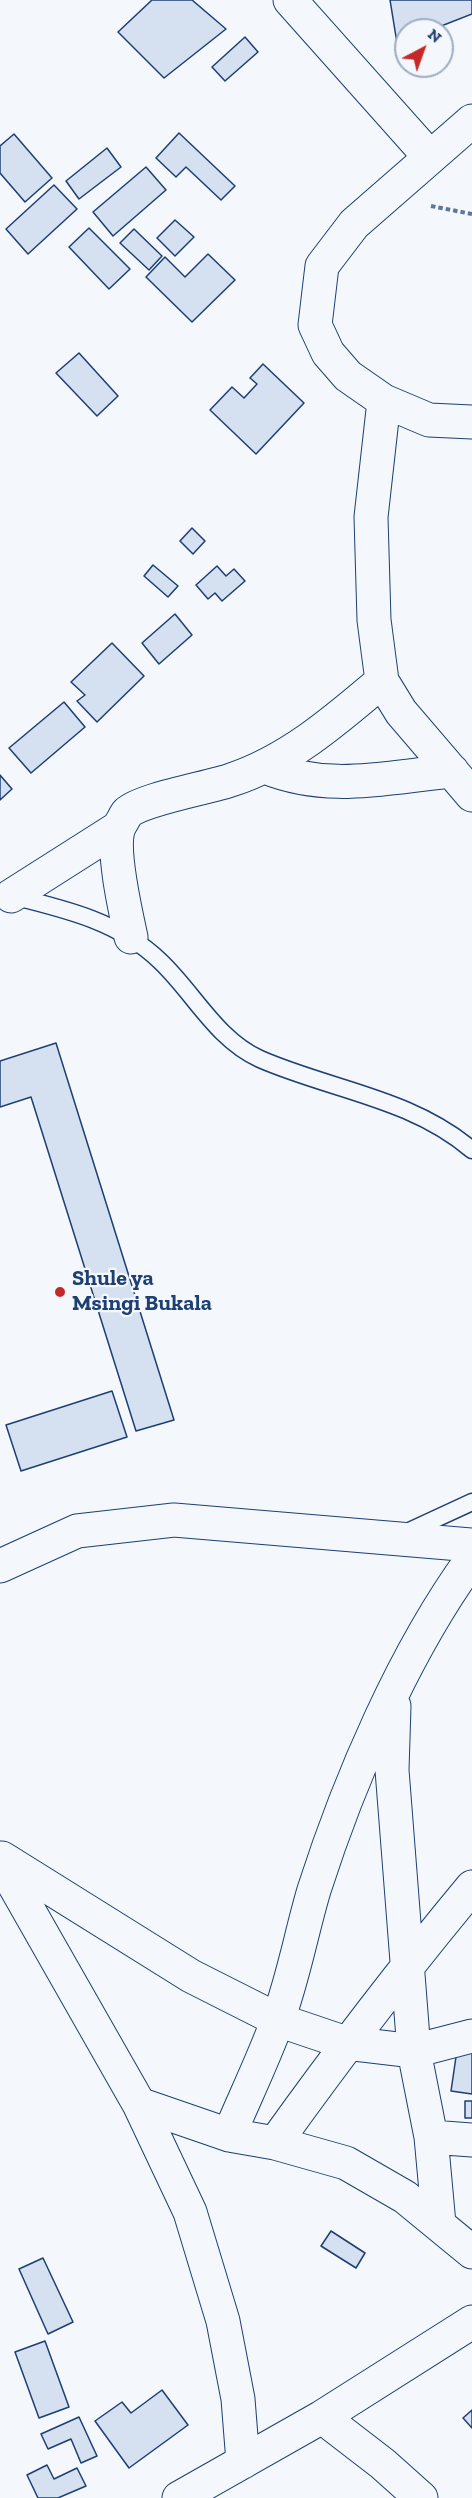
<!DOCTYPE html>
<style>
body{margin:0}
#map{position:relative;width:472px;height:2498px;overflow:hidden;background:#f4f7fb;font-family:"Zilla Slab",serif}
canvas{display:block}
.north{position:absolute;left:394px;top:18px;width:60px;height:60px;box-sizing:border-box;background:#f4f7fb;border:2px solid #9eadc5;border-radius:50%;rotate:41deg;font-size:16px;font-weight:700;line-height:24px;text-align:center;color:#1d3f73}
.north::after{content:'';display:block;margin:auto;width:21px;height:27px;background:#c62828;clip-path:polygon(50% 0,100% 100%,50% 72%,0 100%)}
</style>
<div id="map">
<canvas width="472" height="2498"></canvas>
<div class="north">N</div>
</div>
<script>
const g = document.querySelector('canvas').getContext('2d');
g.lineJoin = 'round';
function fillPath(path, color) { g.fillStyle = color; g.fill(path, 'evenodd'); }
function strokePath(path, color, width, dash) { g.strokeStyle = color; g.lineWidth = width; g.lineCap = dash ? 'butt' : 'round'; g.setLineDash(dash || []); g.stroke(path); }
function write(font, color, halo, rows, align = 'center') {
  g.font = font + ' "Zilla Slab",serif'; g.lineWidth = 4.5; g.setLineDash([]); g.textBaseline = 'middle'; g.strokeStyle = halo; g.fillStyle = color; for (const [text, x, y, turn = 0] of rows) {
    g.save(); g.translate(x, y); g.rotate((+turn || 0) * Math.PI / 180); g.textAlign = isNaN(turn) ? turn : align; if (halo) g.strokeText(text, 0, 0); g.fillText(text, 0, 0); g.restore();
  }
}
const building = new Path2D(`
 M152 0H192L226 29 164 78 118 32Z
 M390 0H472V14L431 30H406V40L397 43Z
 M245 37 258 52 225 81 212 67Z
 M179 133 235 186 221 200 186 167 176 177 156 158Z
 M14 134 52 178 25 202 0 173V146Z
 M107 148 121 167 79 199 66 181Z
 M146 167 166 190 113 236 93 212Z
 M54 185 77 209 28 254 6 229Z
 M175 220 194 237 175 256 157 238Z
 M89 228 130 269 109 289 69 247Z
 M134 229 162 256 149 270 120 243Z
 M208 254 235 280 192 322 146 277 165 257 185 277Z
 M79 353 118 396 97 416 56 373Z
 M263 364 304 403 256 454 210 410 232 387 244 398 257 384 250 378Z
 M192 528 205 541 193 554 180 541Z
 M153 565 178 586 168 597 144 576Z
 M217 566 226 576 234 569 245 581 222 601 215 593 208 599 196 585Z
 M175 614 192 635 159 664 142 643Z
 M112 643 144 676 97 722 77 701 85 695 71 682Z
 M64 702 85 727 31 773 9 748Z
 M0 775 12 789 0 800Z
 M56 1043 174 1420 136 1431 31 1097 0 1107V1061Z
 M112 1391 127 1437 21 1471 6 1425Z
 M457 2050 472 2052V2094L451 2091Z
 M465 2101H472V2118H465Z
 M331 2231 365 2253 356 2268 321 2246Z
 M43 2258 73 2322 48 2334 19 2269Z
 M45 2341 69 2407 39 2418 15 2352Z
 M162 2390 188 2425 129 2468 95 2421 122 2402 131 2413Z
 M472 2410V2428L463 2418Z
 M79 2417 97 2456 81 2463 71 2439 48 2449 41 2434Z
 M47 2465 54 2479 77 2468 86 2486 58 2498H38L27 2475Z`);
fillPath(building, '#d5e0f0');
strokePath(building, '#1d3f73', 1.5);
const service = new Path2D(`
 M12 896C65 909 120 922 160 961 194 993 216 1039 260 1059 331 1090 411 1098 472 1150
 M405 1533 472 1502`);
const minor = new Path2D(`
 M290 0 429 156
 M472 121 354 224 322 266 315 325 328 353 348 376 384 401 429 420 472 422
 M384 401 371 517 374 620 382 681 401 712 472 795
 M265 767C329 793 386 777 452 771
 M11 896 118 828
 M131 937C126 914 110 845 120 825 122 822 125 816 127 813 142 799 208 788 231 780 289 761 336 720 382 681
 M0 1566 77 1531 174 1520 472 1545
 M394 1706 392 1770 414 2051 431 2137 439 2224
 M2 1858 191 1976 278 2020 346 2043 414 2051 472 2036
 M0 1860 139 2104 190 2212 223 2321 238 2399 243 2462
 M139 2104 229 2135 275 2143 346 2163 405 2197 472 2252
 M229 2135C245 2097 263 2060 277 2022 293 1980 301 1934 314 1890 349 1781 404 1652 472 1559
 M431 2137 472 2140
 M275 2143C338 2055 403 1970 472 1887
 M322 2417 383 2464 421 2498
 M179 2498 322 2417 472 2322`);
strokePath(service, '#1d3f73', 19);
strokePath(minor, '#1d3f73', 35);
strokePath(new Path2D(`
 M431 206 472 214`), '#5e769c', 4, [4.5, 3]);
strokePath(service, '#f4f7fb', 16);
strokePath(minor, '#f4f7fb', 33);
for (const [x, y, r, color] of [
 [60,1292,6,"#c62828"]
]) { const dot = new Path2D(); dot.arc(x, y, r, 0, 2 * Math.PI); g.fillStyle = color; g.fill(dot); strokePath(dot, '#f4f7fb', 2); }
write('bold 22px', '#1d3f73', '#f4f7fb', [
 ["Shule ya",72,1279],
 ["Msingi Bukala",72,1304]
], 'left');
</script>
